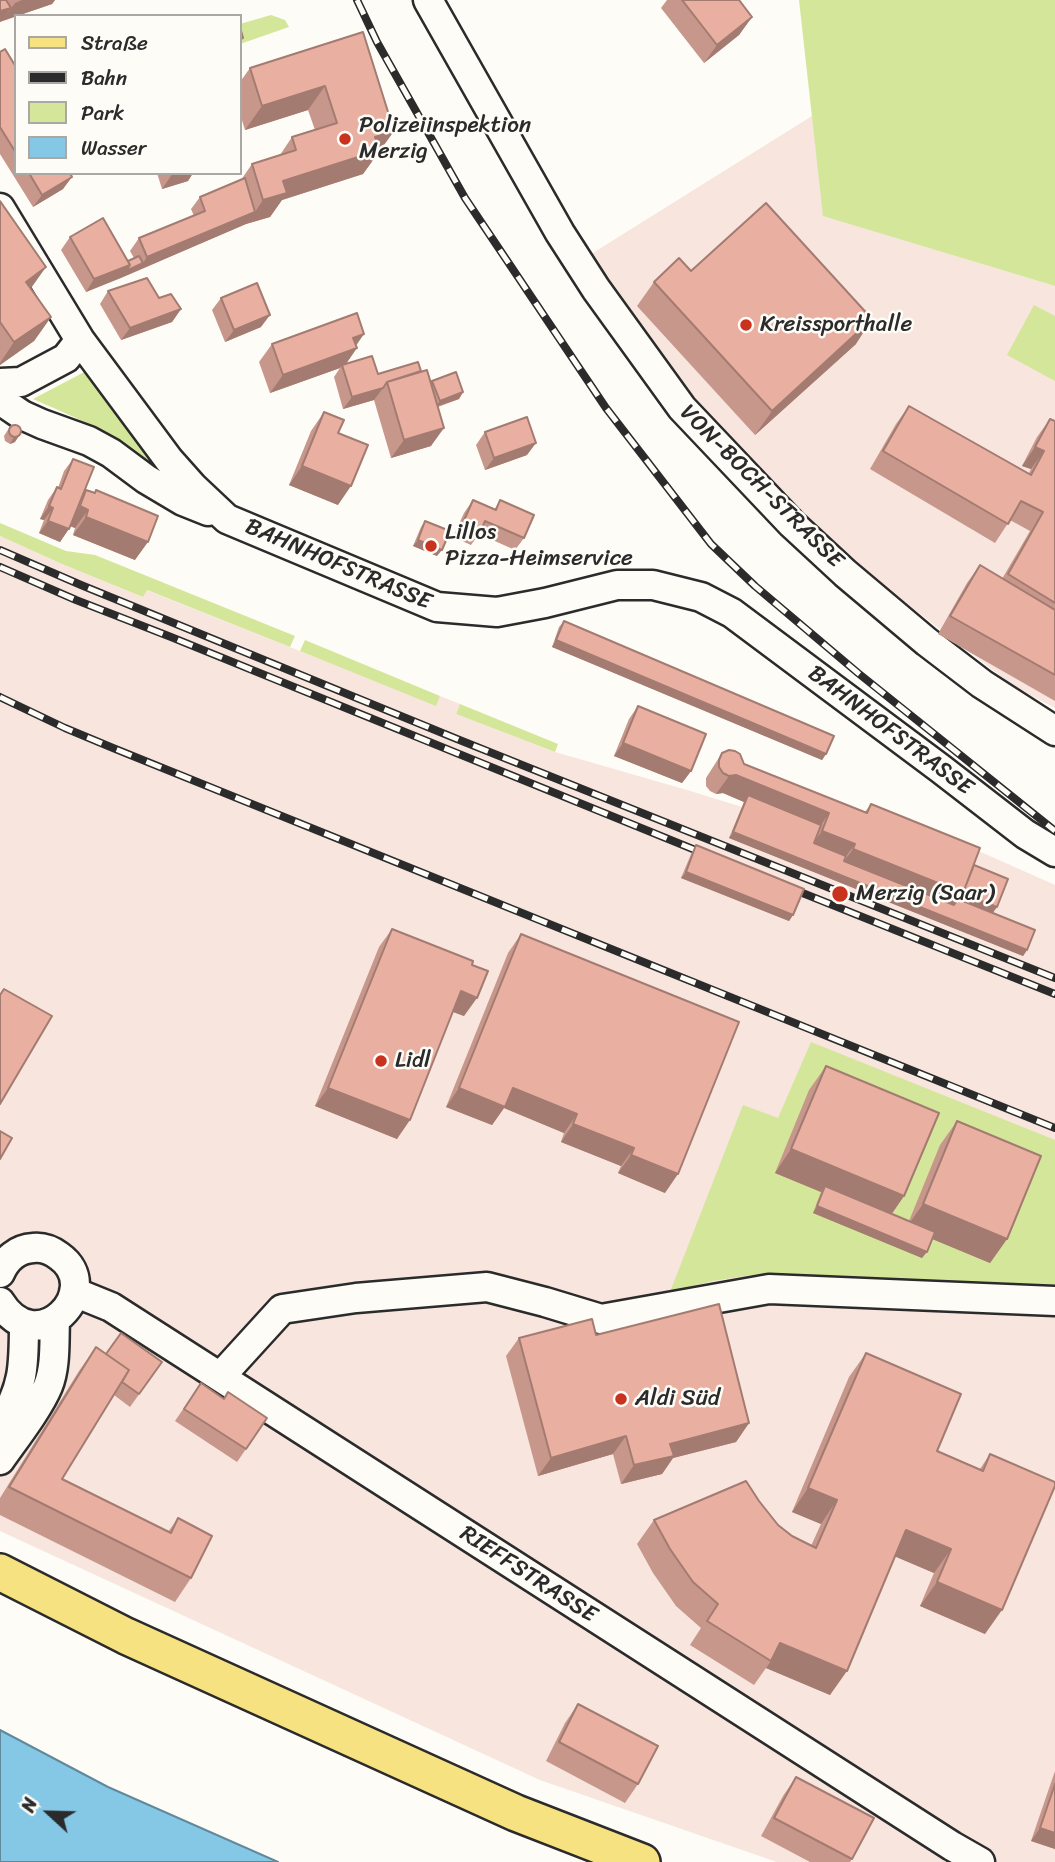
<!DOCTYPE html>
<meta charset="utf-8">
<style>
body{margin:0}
#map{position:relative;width:1055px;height:1862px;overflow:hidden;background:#fdfcf7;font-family:Sriracha,sans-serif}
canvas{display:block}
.legend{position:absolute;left:14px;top:14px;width:228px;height:161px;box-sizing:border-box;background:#fdfcf7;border:2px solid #a9a8a5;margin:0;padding:9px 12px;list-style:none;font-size:21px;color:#2b2b2b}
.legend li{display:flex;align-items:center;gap:14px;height:35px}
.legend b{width:35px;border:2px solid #a9a8a5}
.north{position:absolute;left:14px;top:1778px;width:70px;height:70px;-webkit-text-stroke:5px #fdfcf7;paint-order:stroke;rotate:292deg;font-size:19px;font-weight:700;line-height:28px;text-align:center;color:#2b2b2b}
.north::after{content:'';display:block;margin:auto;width:24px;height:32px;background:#2b2b2b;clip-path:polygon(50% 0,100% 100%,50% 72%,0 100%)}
</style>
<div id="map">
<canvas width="1055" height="1862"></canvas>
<ul class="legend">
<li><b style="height:9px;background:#f6e281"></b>Straße</li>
<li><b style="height:9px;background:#2b2b2b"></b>Bahn</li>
<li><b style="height:19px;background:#d4e699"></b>Park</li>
<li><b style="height:19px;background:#85c8e6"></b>Wasser</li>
</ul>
<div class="north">N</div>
</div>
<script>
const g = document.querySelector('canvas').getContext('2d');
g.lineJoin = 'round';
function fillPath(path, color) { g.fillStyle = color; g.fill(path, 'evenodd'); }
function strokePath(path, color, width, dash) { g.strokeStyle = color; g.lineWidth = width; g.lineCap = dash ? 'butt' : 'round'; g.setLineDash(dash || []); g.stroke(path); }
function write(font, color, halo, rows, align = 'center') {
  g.font = font + ' Sriracha,sans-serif'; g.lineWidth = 5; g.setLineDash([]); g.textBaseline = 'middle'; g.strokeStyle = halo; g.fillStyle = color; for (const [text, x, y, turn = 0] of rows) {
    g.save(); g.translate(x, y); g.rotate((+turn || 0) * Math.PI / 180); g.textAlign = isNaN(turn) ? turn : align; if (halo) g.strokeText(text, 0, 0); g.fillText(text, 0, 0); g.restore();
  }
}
fillPath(new Path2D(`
 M812 116 824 216 1055 286V708L1016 688 814 532 644 341 588 256Z
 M0 536 62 564 143 597 146 590 436 705 440 696 460 704 456 714 555 752 687 790 810 828 842 862 875 805 1055 885V1862H777L540 1780 0 1531Z`), '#f7e5de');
fillPath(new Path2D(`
 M799 0H1055V286L823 216Z
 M271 15 285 20 289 27 240 44V24Z
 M1034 305 1055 316V381L1007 355Z
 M92 368 161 461 153 469 106 434 74 417 33 399Z
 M0 523 66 551 95 555 295 636 290 647 147 590 143 597 62 564 0 536Z
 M305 640 440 696 436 706 300 651Z
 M460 704 558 744 555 752 456 714Z
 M811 1042 1055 1140V1290L790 1274 751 1275 712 1281 670 1292 743 1105 778 1118Z`), '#d4e699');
const water = new Path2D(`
 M0 1730 108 1787 278 1862H0Z`);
fillPath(water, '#85c8e6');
strokePath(water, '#61899b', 2);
const minor = new Path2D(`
 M428 0 560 233 596 289 682 408 792 524 845 573 927 642 982 684 1055 731
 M0 208 80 340 169 460 193 487 227 519 437 607 497 612 545 603 617 585H653L701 597 732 613 941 769 1025 834 1055 852
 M0 383 21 382 66 358 80 340
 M0 400 22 415 42 424 89 441 111 453 146 479 183 501 208 511
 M0 1273C6 1259 17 1249 33 1248 42 1247 51 1250 59 1256 106 1289 38 1363 0 1302
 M74 1292 111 1307 125 1316 952 1846 980 1862
 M220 1377 282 1309 356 1298 487 1287 545 1302 601 1319 769 1289 1055 1301
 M0 1424C24 1389 24 1365 24 1324
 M0 1460C14 1440 39 1408 48 1386 56 1366 54 1341 55 1320`);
const major = new Path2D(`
 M0 1572 126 1636 516 1813 642 1862`);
strokePath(minor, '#2b2b2b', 33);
strokePath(major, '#2b2b2b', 40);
strokePath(minor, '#fdfcf7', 28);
strokePath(major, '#f6e281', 35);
const rail = new Path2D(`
 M357 0 377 42 465 198 606 408 711 544 755 586 858 673 1055 831
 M0 550 81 585 457 739 1055 978
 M0 567 76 600 171 637 710 856
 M0 697 65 728 113 748 1055 1128
 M785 886 1055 994`);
strokePath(rail, '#2b2b2b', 8);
strokePath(rail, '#fdfcf7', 5, [16]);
fillPath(new Path2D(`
 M0 0H55L52 4 0 22Z
 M667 0H739L752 17 739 35 704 63 661 8Z
 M363 32 394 131 363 174 282 200 270 217 246 224 86 292 61 250 70 237 128 261 134 258 130 251 139 238 194 216 191 209 200 197 241 180 252 164 280 155 292 137 315 130 308 110 245 130 240 114V82L250 68Z
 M0 52 16 67V173H70L63 189 33 207 0 154Z
 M157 173H193L188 181 162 189Z
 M0 201 31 289 51 317 34 341 0 365Z
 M691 271 856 344 755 435 637 306 654 282Z
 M108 291 181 309 172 322 121 340 100 304Z
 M221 298 261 327 225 342 212 310Z
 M272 344 346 363 378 374 421 372 431 383 432 381 463 392 459 399 438 407 431 446 391 458 374 400 343 409 334 377 340 368 270 393 259 362Z
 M909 406 1029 473 1031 469 1022 466 1037 437 1050 419 1055 421V701L938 634 967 583 980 565 1002 579 1030 531 1010 520 995 543 870 469 896 424Z
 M324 412 338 433V505L289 485 311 431Z
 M16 424 15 442 10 444 5 441 4 436 11 425Z
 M485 432 527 455 485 470 476 445Z
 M73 459 82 495 86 490 94 493 96 490 135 560 73 535 75 528 70 526 60 542 39 533 44 520 40 519 48 500 57 487 58 488 64 471Z
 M473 500 494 510 500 500 524 538 515 550 479 534 471 545 453 537 464 513Z
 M425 521 437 556 413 546 421 527Z
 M564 621 826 754 822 760 552 647 559 627Z
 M638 706 691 771 682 783 614 756 629 719Z
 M722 753 744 764 865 812 871 804 974 865 993 913 1027 950 1023 956 729 838 744 802 723 793 716 794 710 791 706 786V778Z
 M696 845 793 915 789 921 681 878 692 852Z
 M392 929 472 965 464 1016 453 1012 397 1139 315 1106 379 947Z
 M521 934 665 1193 618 1173 621 1166 561 1142 564 1133 504 1108 492 1125 446 1107 508 953Z
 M826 1066 904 1196 892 1214 909 1221 940 1145 957 1121 1007 1239 990 1263 932 1239 922 1258 813 1213 821 1192 775 1173 809 1090Z
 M596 1335 749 1423 736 1442 673 1458 662 1474 621 1484 613 1454 538 1476 506 1356 519 1338Z
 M96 1347 106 1354 162 1362 130 1407 114 1395 62 1479 168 1532 178 1518 191 1578 175 1602 0 1515V1498L79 1371Z
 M866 1353 937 1451 980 1469 990 1454 985 1634 920 1606 934 1573 895 1556 830 1695 766 1668 754 1685 690 1645 701 1628 676 1606 653 1573 637 1544 654 1520 759 1501 778 1525 792 1536 811 1546 821 1524 792 1512 849 1377Z
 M201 1383 246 1449 237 1462 175 1421Z
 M578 1704 638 1784 625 1803 546 1761 565 1723Z
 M1055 1771V1849L1031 1841Z
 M796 1777 852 1859 850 1862H810L761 1836 783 1796Z`), '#c8978b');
fillPath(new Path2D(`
 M22 0H55L52 4 2 21 15 3Z
 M11 8 2 21 0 22V11Z
 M752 17 739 35 704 63 717 45Z
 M325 86 308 110 245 130 262 106Z
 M394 131 363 174 282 200 270 217 246 224 121 278 126 271 143 263 147 257 255 212 263 200 283 181 375 137Z
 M173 173H193L188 181 162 189Z
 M72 177 63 189 33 207 42 195Z
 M130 265 121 278 86 292 94 279Z
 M46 267 29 291 26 282Z
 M181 309 172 322 121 340 130 328Z
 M270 315 261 327 225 342 234 330Z
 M51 317 34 341 0 365V363L14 342Z
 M872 319 856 344 755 435 772 411Z
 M364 334 353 350 357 348 344 367 342 365 340 368 270 393 283 375 353 338Z
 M383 388 374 400 343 409 352 397Z
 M463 392 459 399 435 407 440 401Z
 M444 428 431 446 391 458 404 440Z
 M19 436 15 442 10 444 14 437Z
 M536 443 527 455 485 470 494 458Z
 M1035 447 1044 451 1031 469 1022 466Z
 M302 466 351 486 338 505 289 485Z
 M49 506 53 508 44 520 40 519Z
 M80 506 88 510 75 528 67 525Z
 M86 517 148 542 135 560 73 535Z
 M48 521 69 529 60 542 39 533Z
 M418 540 442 550 437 556 413 546Z
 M556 640 826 754 822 760 552 647Z
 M623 743 691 771 682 783 614 756Z
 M736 775 829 813 817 831 748 795 744 802 723 793 716 794 729 776Z
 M822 831 855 844 842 862 809 849Z
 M733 832 1027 950 1023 956 729 838Z
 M853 849 997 907 988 920 840 867Z
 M686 872 793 915 789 921 681 878Z
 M461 991 477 998 464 1016 448 1010Z
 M328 1088 410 1120 397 1139 315 1106Z
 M459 1088H513L577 1114 564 1133 504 1108 492 1125 446 1107Z
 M573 1124 634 1148 621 1166 561 1142Z
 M791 1149 904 1196 887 1220 825 1186 821 1192 775 1173Z
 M631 1155 678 1174 665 1193 618 1173Z
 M923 1204 1007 1239 990 1263 906 1228Z
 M817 1206 927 1252 922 1258 813 1213Z
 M749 1423 736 1442 673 1458 662 1474 621 1484 634 1465 670 1444Z
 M626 1436 613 1454 538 1476 551 1458Z
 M808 1488 837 1500 821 1524 792 1512Z
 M906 1530 951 1549 934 1573 889 1554Z
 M937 1582 1002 1610 985 1634 920 1606Z
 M780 1643 847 1671 830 1695 766 1668 771 1661Z
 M1040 1828 1055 1833V1849L1031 1841Z`), '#a37b71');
const building = new Path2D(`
 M0 0H6L11 8 0 11Z
 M682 0H739L752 17 717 45Z
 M240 27 243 38 240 39Z
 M363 32 394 131 375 137 380 150 283 181 287 193 263 200 252 164 296 150 292 137 337 123 325 86 262 106 250 68Z
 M5 49 16 67V153L0 127V52Z
 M29 173H70L72 177 42 195Z
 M245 178 255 212 147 257 139 238 205 211 200 197Z
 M0 201 46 267 26 282 51 317 14 342 0 322Z
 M766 203 872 319 772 411 654 282 679 258 691 271Z
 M103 218 130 265 94 279 70 237Z
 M139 256 143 263 126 271 130 265 128 261Z
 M147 278 159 298 171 294 181 309 130 328 108 291Z
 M257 283 270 315 234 330 221 298Z
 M357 313 364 334 353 338 357 348 283 375 272 344Z
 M372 356 378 374 418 362 421 371 387 382 383 388 352 397 342 365Z
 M427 370 444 428 404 440 387 382Z
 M456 372 463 392 440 401 432 381Z
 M909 406 1031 475 1044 451 1035 447 1050 419 1055 421V603L1008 574 1043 512 1021 501 1008 524 883 451Z
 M324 412 344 420 338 433 368 445 351 486 302 466Z
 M527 417 536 443 494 458 485 432Z
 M9 431a6 6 0 1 1 12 0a6 6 0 1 1-12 0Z
 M73 459 94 467 69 529 48 521 53 508 49 506 57 487 61 489Z
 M86 490 95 493 96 490 158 516 148 542 86 517 88 510 80 506Z
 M473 500 496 510 500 500 534 515 524 538 485 521 480 533 462 525Z
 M425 521 450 531 442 550 418 540Z
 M980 565 1055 610V675L950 616Z
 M564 621 834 736 826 754 556 640Z
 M638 706 706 734 691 771 623 743Z
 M729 750 735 751 740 754 744 764 867 813 871 804 980 848 963 893 853 849 855 844 822 831 829 813 736 775 729 776 723 773 719 767V760L722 753Z
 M748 795 821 825 814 843 846 856 844 861 954 905 958 899 1035 930 1027 950 733 832Z
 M696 845 804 889 793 915 686 872Z
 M974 865 1008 879 997 907 961 893H963Z
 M392 929 473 961 472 965 488 971 477 998 461 991 410 1120 328 1088Z
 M521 934 739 1022 678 1174 631 1155 634 1148 573 1124 577 1114 513 1088 505 1107 459 1088Z
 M4 989 52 1016 0 1104V995Z
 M826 1066 939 1113 904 1196 791 1149Z
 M957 1121 1041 1156 1007 1239 923 1204Z
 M0 1131 12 1138 0 1159Z
 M825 1186 935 1232 927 1252 817 1206Z
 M719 1304 749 1423 670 1444 674 1456 634 1465 626 1436 551 1458 519 1338 592 1319 596 1335Z
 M121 1333 162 1362 139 1394 122 1382 129 1370 106 1354Z
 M96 1347 129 1370 62 1479 171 1533 178 1518 212 1536 191 1578 9 1487Z
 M866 1353 961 1394 937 1451 983 1471 990 1454 1055 1482V1486L1002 1610 937 1582 951 1549 906 1530 847 1671 780 1643 771 1661 707 1621 718 1604 693 1582 670 1549 654 1520 746 1481 759 1501 778 1525 792 1536 816 1548 837 1500 808 1488Z
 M201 1383 224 1399 228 1392 267 1418 246 1449 184 1409Z
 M578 1704 658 1746 638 1784 559 1742Z
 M796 1777 874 1818 852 1859 774 1818Z
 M1055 1784V1833L1040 1828Z`);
fillPath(building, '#e9b0a2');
strokePath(building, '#a37b71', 2);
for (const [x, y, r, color] of [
 [345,139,7,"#c8321e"],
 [746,325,7,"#c8321e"],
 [431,546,7,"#c8321e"],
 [840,894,9,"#c8321e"],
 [381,1061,7,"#c8321e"],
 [621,1399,7,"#c8321e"]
]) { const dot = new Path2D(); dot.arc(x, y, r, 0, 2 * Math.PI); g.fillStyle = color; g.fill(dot); strokePath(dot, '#fdfcf7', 2.5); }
write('23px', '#2b2b2b', '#fdfcf7', [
 ["Polizeiinspektion",359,126],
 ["Merzig",359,152],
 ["Kreissporthalle",760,325],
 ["Lillos",445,533],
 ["Pizza-Heimservice",445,559],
 ["Merzig (Saar)",856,894],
 ["Lidl",395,1061],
 ["Aldi Süd",635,1399]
], 'left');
write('23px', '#2b2b2b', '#fdfcf7', [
 ["VON-BOCH-STRASSE",761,487,45],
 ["BAHNHOFSTRASSE",338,565,23],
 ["BAHNHOFSTRASSE",890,731,37],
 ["RIEFFSTRASSE",528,1575,33]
]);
</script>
